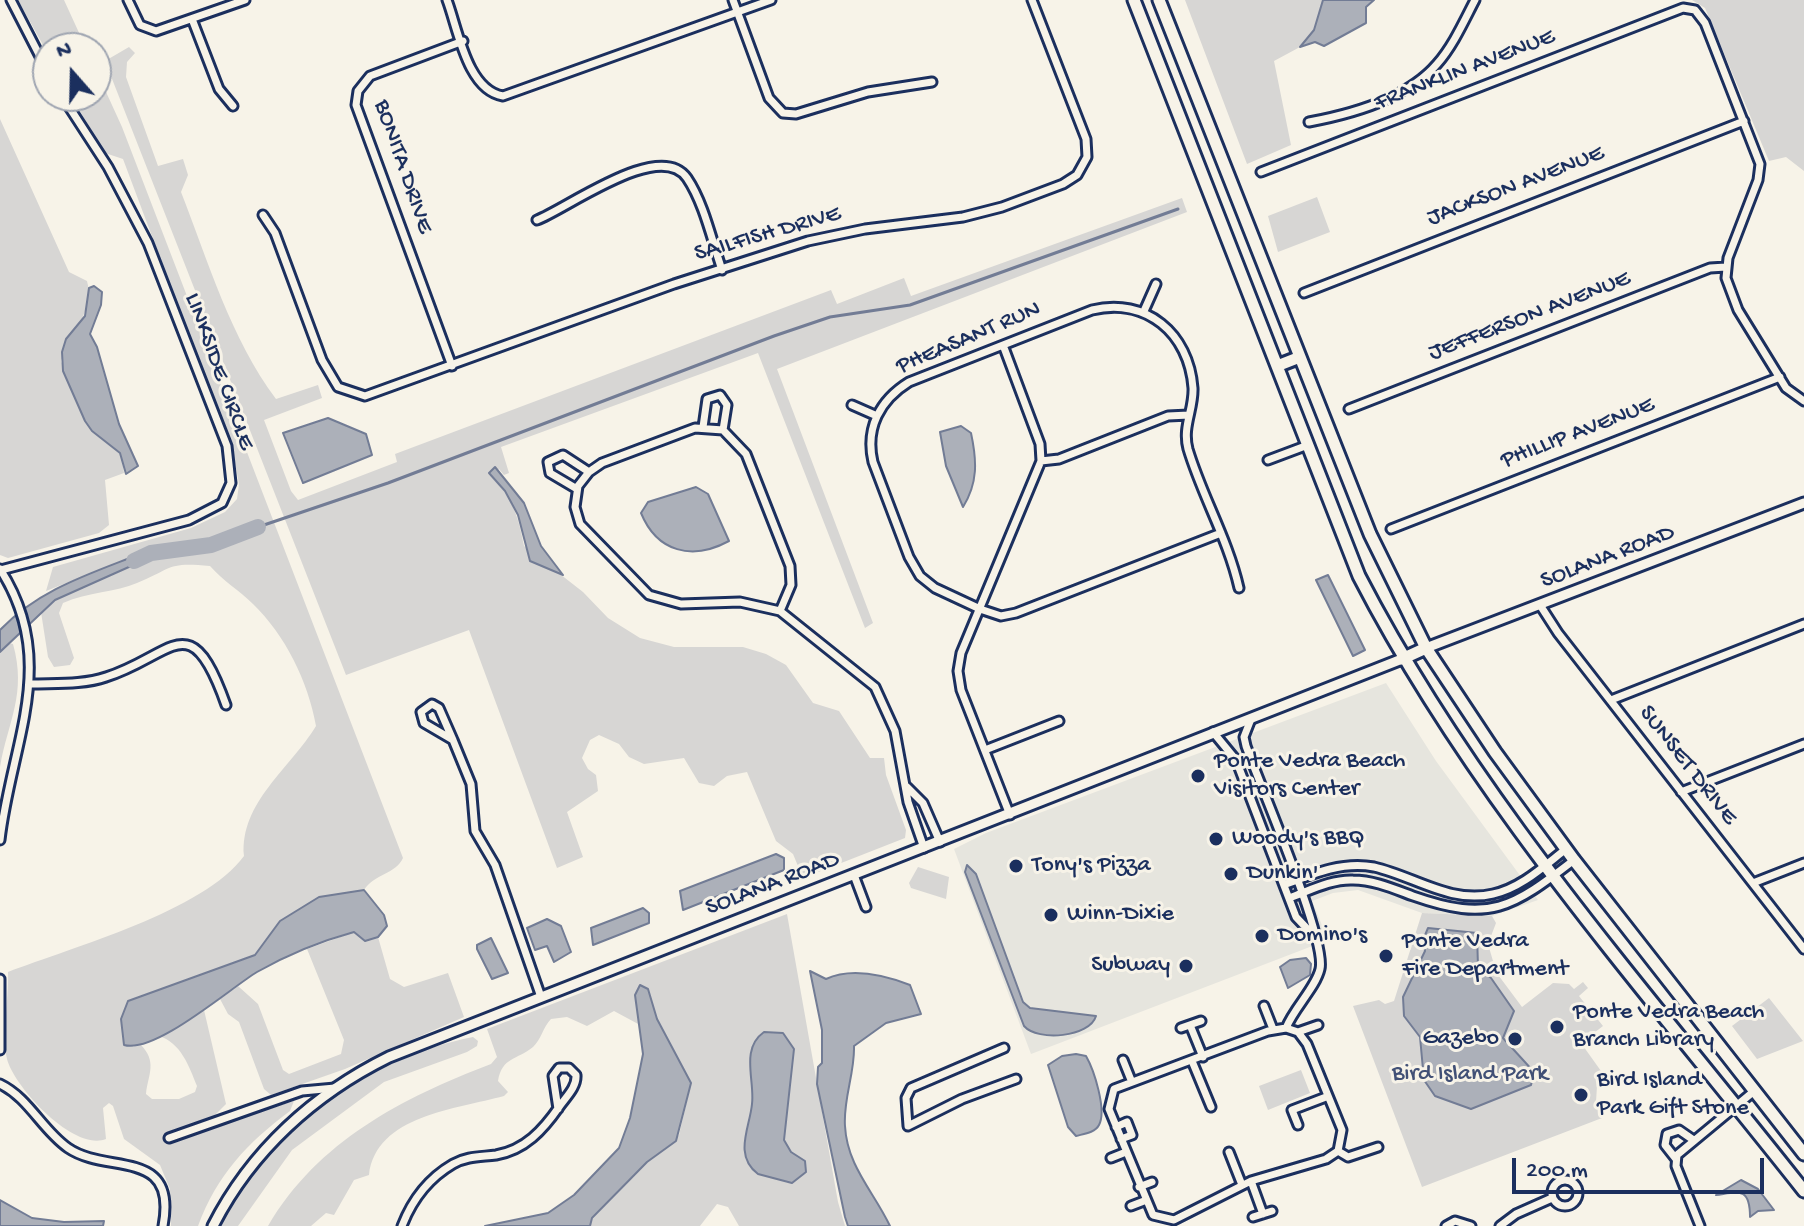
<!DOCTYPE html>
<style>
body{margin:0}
#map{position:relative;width:1804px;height:1226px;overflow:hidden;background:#f7f3e8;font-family:"Gochi Hand",sans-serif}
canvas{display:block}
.north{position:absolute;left:32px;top:32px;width:80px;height:80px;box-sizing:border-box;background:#f7f3e8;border:2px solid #9fa5b1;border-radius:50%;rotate:340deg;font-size:22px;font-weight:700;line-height:32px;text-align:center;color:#1b2f5e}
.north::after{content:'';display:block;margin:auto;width:28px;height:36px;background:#1b2f5e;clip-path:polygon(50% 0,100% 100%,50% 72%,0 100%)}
.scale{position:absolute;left:1512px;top:1158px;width:252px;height:36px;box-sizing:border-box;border:4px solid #1b2f5e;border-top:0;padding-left:10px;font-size:24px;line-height:28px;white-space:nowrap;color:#1b2f5e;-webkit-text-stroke:6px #f7f3e8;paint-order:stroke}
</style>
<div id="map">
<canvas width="1804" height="1226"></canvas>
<div class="north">N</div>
<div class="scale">200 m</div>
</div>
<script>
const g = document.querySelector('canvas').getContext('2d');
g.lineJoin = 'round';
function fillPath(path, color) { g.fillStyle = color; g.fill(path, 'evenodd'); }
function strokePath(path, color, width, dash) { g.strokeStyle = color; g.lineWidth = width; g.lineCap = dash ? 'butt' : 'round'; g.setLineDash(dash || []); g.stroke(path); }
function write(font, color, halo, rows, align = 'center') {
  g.font = font + ' "Gochi Hand",sans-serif'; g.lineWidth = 6; g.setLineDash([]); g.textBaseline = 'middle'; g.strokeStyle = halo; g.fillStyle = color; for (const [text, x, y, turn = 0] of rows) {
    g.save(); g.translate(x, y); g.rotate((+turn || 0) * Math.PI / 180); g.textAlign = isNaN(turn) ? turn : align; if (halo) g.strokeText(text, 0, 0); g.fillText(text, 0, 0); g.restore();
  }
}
fillPath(new Path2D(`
 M1386 683 1436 761 1538 900 1492 916 1422 913 1358 890 1333 893 1312 901 1328 940 1031 1054 954 849 986 833Z`), '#e6e5de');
fillPath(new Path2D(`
 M18 0H64L86 48H48V54Z
 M1185 0H1323L1314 30 1300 47 1274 61 1291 145 1247 164Z
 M1692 0H1804V171L1786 157 1769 161 1705 8Z
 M129 47 135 53 127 62 126 77 158 166 183 159 188 175 181 192C208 261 231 339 276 399L318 385 322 398 264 420 291 491 298 500 397 462 395 454 831 290 837 304 904 278 911 296 1182 198 1187 212 777 369 873 623 865 628 758 353 501 447 509 473 504 475 499 469 493 479C513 498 519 519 524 546L583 592 608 618 640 638 674 647H743L766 654 786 665 813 703 839 711 870 758H884L886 775 906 830 905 838 803 878 793 854 776 841 747 772 727 776 714 786 699 783 684 758 644 764 629 757 619 744 599 735 590 740 582 758 588 769 596 775 598 791 567 812 583 857 557 868 469 630 346 675 105 61Z
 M96 70 122 127 403 858C396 874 374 874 364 890L319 897 280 921 255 955 128 1001 133 1047 140 1044C158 1062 148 1074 146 1094L152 1099H179L195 1092 197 1086C189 1066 181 1043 159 1036L204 1010 226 1104 211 1119 215 1126 294 1101 290 1111C247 1143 217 1175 198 1226H171L170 1189 160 1165 124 1139 113 1106 109 1103 103 1108 106 1139C74 1152 14 1087 7 1059 2 1036 9 997 8 972 73 947 204 911 244 856 240 802 290 769 316 726 308 681 285 635 253 604 239 590 223 581 210 566 166 562 174 568 137 583 116 592 88 592 63 603L59 613 74 658 70 665 54 667 48 657 41 612 55 600 119 572 145 552 46 591 53 567 191 528 225 512 237 499 239 484 233 452 123 159 105 153 71 96H96Z
 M0 119 69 272 87 281C95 307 71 337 61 361L85 421 92 431 121 453 124 473 105 480 109 525 99 533 8 558 0 555Z
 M1317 197 1330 232 1278 252 1268 216Z
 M9 643 13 644C27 694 8 721 0 767V652Z
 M918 867 949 877 946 899 911 888 909 883Z
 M1422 913 1492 916 1496 923 1488 944 1493 961 1490 964 1522 1007 1553 983 1569 984 1574 989 1583 982 1588 988 1579 996 1603 1026 1581 1043 1606 1078 1616 1074 1619 1084 1614 1085 1611 1080 1597 1086 1596 1102 1602 1118 1422 1187 1353 1006 1379 1000 1385 1004 1394 1001Z
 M787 914 838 1202 845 1226H739L728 1207 717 1204 700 1226H586L647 1162 679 1135 691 1083 657 1020 648 989 635 995 640 1025 614 1011 587 1026 567 1017 551 1019C543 1027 541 1040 533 1047 517 1060 502 1057 498 1081L508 1092 504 1096C457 1109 376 1115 369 1175L354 1180 334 1215 326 1213 311 1226H268C318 1141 402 1098 491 1064L497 1057 487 1029Z
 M354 932 365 941 378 937 390 979 404 987 448 973 464 1017 345 1069 271 1095 264 1089 239 1022 228 1014 220 999 238 986 258 1004 283 1070 289 1074 341 1054 344 1040 307 949Z
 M1769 998 1803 1041 1757 1059 1732 1026Z
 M473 1037 478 1041 477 1046 467 1052 384 1082 292 1150 238 1226H220C268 1132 370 1057 473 1037Z
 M1301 1070 1310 1093 1268 1110 1259 1086Z`), '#d7d6d4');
const water = new Path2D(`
 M1323 0H1374L1366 7V23L1324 46 1315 42 1300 47 1314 30Z
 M94 286 102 292 101 305 90 334 97 347 119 424 138 466 126 474 120 453 92 431 85 421 63 371 62 352 66 339 85 316 89 288Z
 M328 418 366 434 372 455 303 483 283 433Z
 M961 426 971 433C977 461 978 483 963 507L946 466 940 432Z
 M495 467 524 503 541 546 563 575 530 561 518 515 505 491 489 473Z
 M696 487 708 494 729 541C692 561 657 552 641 513L648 502Z
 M145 552 151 553 149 558 55 600 0 652V630C40 588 93 573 145 552Z
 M1328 575 1365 650 1353 656 1316 580Z
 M776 854 784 858V870L683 910 680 891Z
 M967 865 976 874 1023 1002 1030 1008 1096 1016C1090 1037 1038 1042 1024 1026L965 872Z
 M364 890 384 915 387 926 378 937 365 941 354 932C321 941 287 955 257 972 229 989 155 1054 124 1045L121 1019 128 1001 255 955 280 921 319 897Z
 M643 908 649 913V923L593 945 591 928Z
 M547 919 561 926 571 952 554 962 547 946 535 950 527 928Z
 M1428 928 1477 933 1478 967 1491 978 1514 1011 1503 1038 1534 1072 1531 1085 1471 1109 1435 1096 1424 1080 1420 1037 1404 1016 1403 997 1425 951 1423 940Z
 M491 938 508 973 492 979 477 949V945Z
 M1306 958 1311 964 1310 975 1288 988 1280 967 1290 960Z
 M810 971 826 979C852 967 884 975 910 985L921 1014 886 1023 854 1046C855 1073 843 1099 845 1126 847 1166 874 1192 890 1226H848L845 1217 817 1084 818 1067 822 1063V1030Z
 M640 985 648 989 657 1019 691 1083 676 1141 647 1162 592 1218 590 1226H485L548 1213 574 1195 619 1148 630 1118 643 1054 635 995Z
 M764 1032 783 1033 794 1049 784 1140 791 1152 805 1161 806 1172 792 1183 758 1174C733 1155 750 1127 752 1104 755 1080 740 1049 764 1032Z
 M1076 1054 1086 1056C1094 1070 1107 1110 1099 1125 1095 1133 1083 1134 1076 1136L1068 1127 1048 1065 1062 1056Z
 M1741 1180 1758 1189 1774 1210 1758 1211 1750 1217C1750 1186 1738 1192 1716 1195Z
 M0 1200 32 1218 64 1222 104 1221 103 1226H0Z`);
fillPath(water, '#acb0b9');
strokePath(water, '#727c95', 2);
strokePath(new Path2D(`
 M258 527 388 483 774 336 830 317 910 305 1178 209`), '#727c95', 3);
strokePath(new Path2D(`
 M134 561 151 553 211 545 258 527`), '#acb0b9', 16);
const minor = new Path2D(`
 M11 0 48 72
 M128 0 140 25 156 31 245 0
 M447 0C458 29 467 90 503 96L771 0
 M733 0 769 98 783 113 796 114 868 92 932 82
 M192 19 219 89 233 106
 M1309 122C1352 114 1408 98 1437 64 1453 46 1464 21 1475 0
 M1261 172 1683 8 1695 10 1705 23 1760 164 1758 180 1728 258 1726 278 1738 310 1786 388 1804 401
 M263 215 275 233 322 360 338 387 365 396 674 284 808 241 865 229 963 217 1002 207 1063 184 1077 175 1087 157 1086 139 1032 0
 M537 220C568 208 660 139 687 178 704 203 712 241 722 270
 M1304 293 1744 121
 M1144 311 1156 284
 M1003 345 1040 444 1041 461 961 653 958 671 961 690 1010 815
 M452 366 356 105 358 91 370 76 463 41
 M852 405 877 416
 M1349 409 1710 268 1726 267
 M703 427 707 399 720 395 727 405 723 430
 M1268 460 1308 445
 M1041 461 1059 459 1168 416 1189 415
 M577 489 550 473 548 462 563 455 589 472
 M1391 529 1780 377
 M1221 533 1016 613 1001 616 980 609 935 588 920 576 909 557 873 462C865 428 880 400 909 382L1092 310C1146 297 1189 333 1193 388 1194 409 1182 427 1188 449 1202 496 1228 539 1239 588
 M0 569C60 662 11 743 0 840
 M1 570 189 520 222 503 231 483 227 446 148 243 108 167 62 96
 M1540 605 1558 633 1804 949
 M780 611 791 585 790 566 746 454 723 430 695 428 602 463 589 472 578 486 575 507 580 524 649 595 681 604 740 602 780 611 875 687 895 731 908 802 924 848
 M31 684C55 683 83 685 106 677 173 656 190 603 226 705
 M1611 700 1804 624
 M432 704 439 708 453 740 424 723 421 712Z
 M1251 719 1244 737 1246 746C1260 785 1327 940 1320 969 1316 987 1294 1008 1286 1028
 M1213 732 1236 760 1296 917 1315 937
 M453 740 471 784 475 831 495 865 541 997
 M985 750 1059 721
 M907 787 923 803 940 842
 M1681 792 1804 744
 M854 875 866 907
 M1753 883 1804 863
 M1284 885C1312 874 1342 861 1374 867 1414 876 1450 904 1493 894 1521 888 1544 866 1566 849
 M1289 898C1309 891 1331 879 1353 880 1374 880 1394 889 1413 896 1490 923 1512 908 1574 860
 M0 979V1050
 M1264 1006 1273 1029
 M1190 1025 1203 1057
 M1181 1028 1201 1021
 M1286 1028 1298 1032 1307 1044 1342 1130 1338 1151 1326 1159 1251 1181 1174 1220 1153 1215 1109 1109 1114 1089 1268 1031Z
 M1298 1032 1318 1025
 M1004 1048 911 1088 906 1098 908 1126 962 1099 1016 1079
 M1123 1060 1131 1080
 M1192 1061 1211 1107
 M0 1084C29 1098 42 1130 68 1148 107 1175 178 1147 163 1226
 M1298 1125 1292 1110 1326 1097
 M1116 1127 1127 1122 1132 1135 1121 1139
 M169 1138 302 1091 335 1088
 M1338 1151 1348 1157 1378 1147
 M1229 1152 1242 1185
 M1111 1158 1126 1152
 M1676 1159 1665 1145 1667 1134 1679 1130 1692 1139
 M1552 1193a13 13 0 1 1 26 0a13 13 0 1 1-26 0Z
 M1251 1181 1263 1214
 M1139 1187 1152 1182
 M1131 1206 1144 1201
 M1253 1217 1272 1211
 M402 1226C412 1200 429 1178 453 1164 467 1156 481 1157 496 1155 525 1150 543 1130 559 1107 566 1097 577 1087 576 1075L569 1068H559L553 1076 558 1109
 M1446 1226 1455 1221 1471 1226
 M1500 1226 1516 1214 1552 1198
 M1700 1226 1676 1166 1677 1155 1753 1092`);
const tertiary = new Path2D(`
 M1426 648 1804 503
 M213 1226C251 1151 314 1094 389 1057L1402 659`);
const primary = new Path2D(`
 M1134 0 1359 576C1475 801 1648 993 1804 1191
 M1159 0 1370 534 1426 648 1495 752 1574 860 1804 1154
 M1277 366 1300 357
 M1402 659 1426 648`);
strokePath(minor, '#1b2f5e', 13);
strokePath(tertiary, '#1b2f5e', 15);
strokePath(primary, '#1b2f5e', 17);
strokePath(minor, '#f7f3e8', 7);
strokePath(tertiary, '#f7f3e8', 9);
strokePath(primary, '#f7f3e8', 11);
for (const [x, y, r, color] of [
 [1198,776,8,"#1b2f5e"],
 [1216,839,8,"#1b2f5e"],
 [1016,866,8,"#1b2f5e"],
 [1231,874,8,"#1b2f5e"],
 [1051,915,8,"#1b2f5e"],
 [1262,936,8,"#1b2f5e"],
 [1386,956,8,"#1b2f5e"],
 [1186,966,8,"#1b2f5e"],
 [1557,1027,8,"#1b2f5e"],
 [1515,1039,8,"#1b2f5e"],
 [1581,1095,8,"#1b2f5e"]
]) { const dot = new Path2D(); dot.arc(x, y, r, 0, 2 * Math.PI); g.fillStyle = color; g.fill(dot); strokePath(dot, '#f7f3e8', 3); }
write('24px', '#1b2f5e', '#f7f3e8', [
 ["FRANKLIN AVENUE",1465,71,-21],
 ["BONITA DRIVE",402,167,71],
 ["JACKSON AVENUE",1516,187,-21],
 ["SAILFISH DRIVE",768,235,-16],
 ["JEFFERSON AVENUE",1530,317,-21],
 ["PHEASANT RUN",969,339,-23],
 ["LINKSIDE CIRCLE",218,372,70],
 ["PHILLIP AVENUE",1578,434,-21],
 ["SOLANA ROAD",1608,558,-21],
 ["SUNSET DRIVE",1687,766,52],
 ["SOLANA ROAD",773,885,-21]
]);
write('24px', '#1b2f5e', '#f7f3e8', [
 ["Ponte Vedra Beach",1214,762],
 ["Visitors Center",1214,790],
 ["Woody's BBQ",1232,839],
 ["Tony's Pizza",1032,866],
 ["Dunkin'",1247,874],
 ["Winn-Dixie",1067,915],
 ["Domino's",1278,936],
 ["Ponte Vedra",1402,942],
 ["Fire Department",1402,970],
 ["Subway",1170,966,"right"],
 ["Ponte Vedra Beach",1573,1013],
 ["Branch Library",1573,1041],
 ["Gazebo",1499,1039,"right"],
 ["Bird Island",1597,1081],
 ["Park Gift Stone",1597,1109]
], 'left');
write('24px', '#415076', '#f7f3e8', [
 ["Bird Island Park",1470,1075]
]);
</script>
